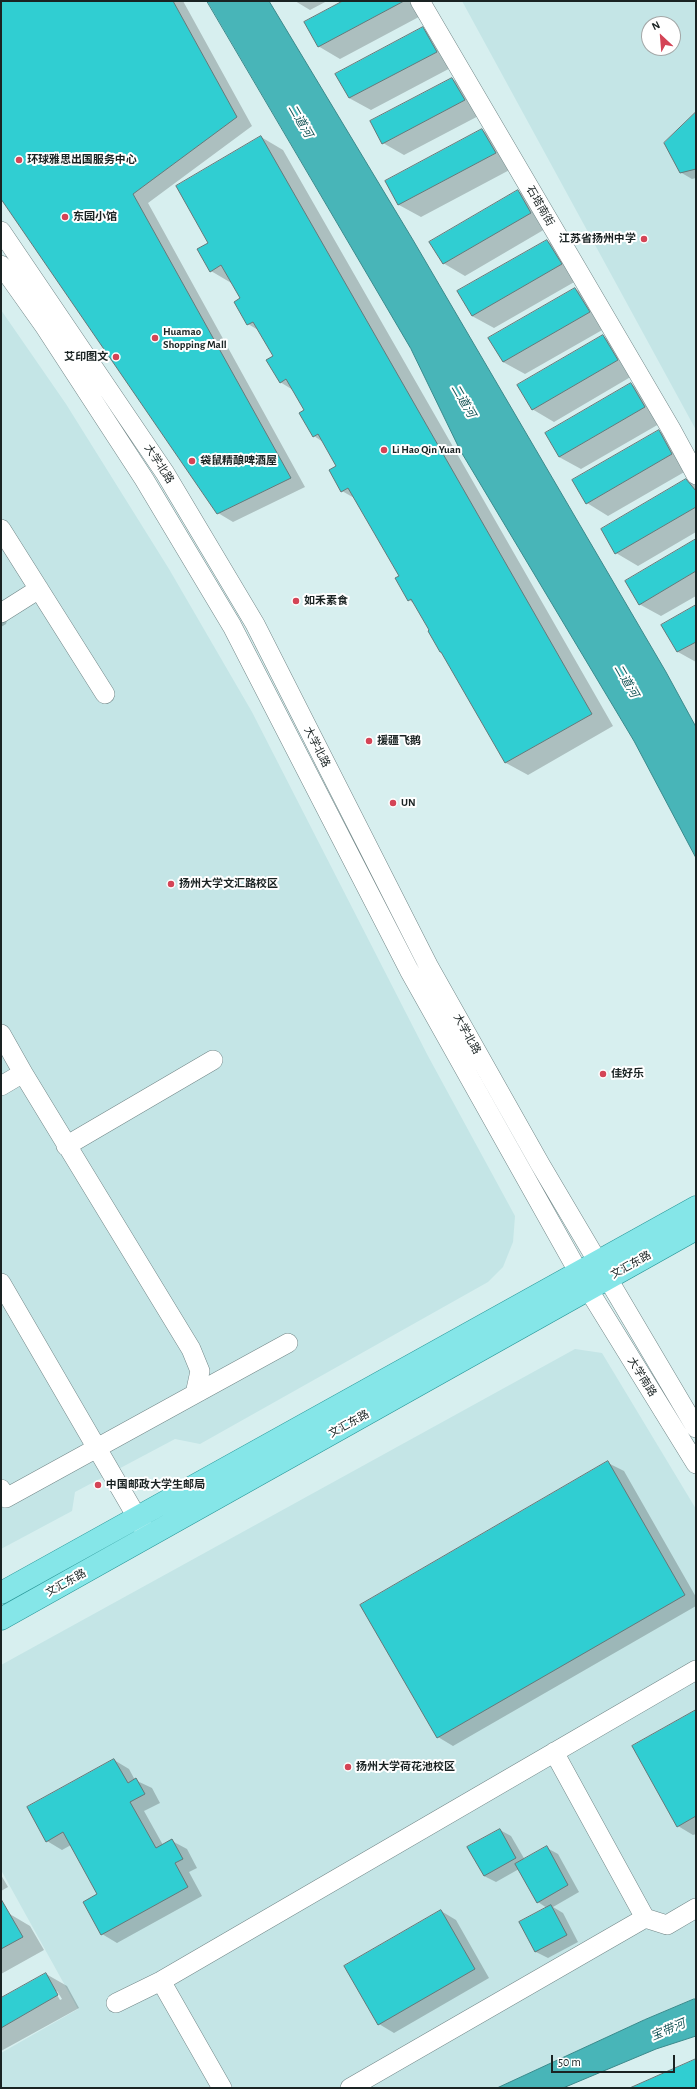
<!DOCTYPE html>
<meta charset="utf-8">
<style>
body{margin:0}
#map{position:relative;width:697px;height:2089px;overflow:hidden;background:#d7efef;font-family:"Alegreya Sans",sans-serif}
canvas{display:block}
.frame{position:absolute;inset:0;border:2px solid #1a2323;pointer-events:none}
.north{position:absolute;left:641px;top:16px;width:40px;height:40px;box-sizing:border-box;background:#fff;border:1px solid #a3a7a7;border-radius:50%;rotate:334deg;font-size:11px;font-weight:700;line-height:16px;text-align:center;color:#1a2323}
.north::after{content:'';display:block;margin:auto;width:14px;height:18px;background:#d44456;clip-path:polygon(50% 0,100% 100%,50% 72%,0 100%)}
.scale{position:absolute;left:551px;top:2055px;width:124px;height:18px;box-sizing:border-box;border:2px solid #1a2323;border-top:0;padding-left:5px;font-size:12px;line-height:14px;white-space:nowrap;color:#1a2323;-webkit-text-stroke:3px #fff;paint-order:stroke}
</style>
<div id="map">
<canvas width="697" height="2089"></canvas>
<div class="frame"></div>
<div class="north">N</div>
<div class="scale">50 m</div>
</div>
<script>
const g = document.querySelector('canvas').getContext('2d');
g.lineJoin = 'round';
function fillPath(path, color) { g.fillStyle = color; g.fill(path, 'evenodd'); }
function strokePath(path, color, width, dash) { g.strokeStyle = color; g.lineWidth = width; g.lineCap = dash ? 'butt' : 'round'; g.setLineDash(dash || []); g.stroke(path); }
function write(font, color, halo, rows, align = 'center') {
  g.font = font + ' "Alegreya Sans","Noto Sans SC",sans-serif'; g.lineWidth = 4; g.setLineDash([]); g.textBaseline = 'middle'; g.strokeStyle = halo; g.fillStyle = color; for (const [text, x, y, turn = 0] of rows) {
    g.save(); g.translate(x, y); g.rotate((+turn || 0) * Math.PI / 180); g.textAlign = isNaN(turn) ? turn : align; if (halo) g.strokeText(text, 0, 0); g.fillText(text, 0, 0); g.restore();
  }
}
fillPath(new Path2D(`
 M462 1H696V430ZM649 24H673V48H649Z
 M1 310 66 404 169 569 252 712 428 1056 515 1216 513 1242 503 1267 488 1282 200 1444 175 1439 75 1492 72 1511 1 1549Z
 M575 1349 602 1353 696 1509V1999L644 2020 497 2088H1V2053L78 2009 1 1870V1665Z`), '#c4e5e6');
const water = new Path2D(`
 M207 1H269L413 240 666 672 696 727V858L634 741 460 450 411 349Z
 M694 1999H696V2036L656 2049 563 2088H497L644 2020Z`);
fillPath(water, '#48b5b8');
strokePath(water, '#3a898b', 1);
fillPath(new Path2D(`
 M1 1H183L252 126 148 203 305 487 233 522 218 513 1 198Z
 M295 1H327L310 10Z
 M345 1H425L430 11 340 59 318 46Z
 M423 29 444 41 458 64 371 110 349 98Z
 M452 79 474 91 486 112 404 155 383 143Z
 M696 114V178L692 179 680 172Z
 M482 130 504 143 517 166 421 217 399 205 387 181Z
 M261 137 283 150 613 726 528 775 506 763 415 604 409 600 400 577 356 499 342 491 337 466 323 442 314 436 305 410 293 390 280 382 274 356 260 331 248 324 241 298 233 284 211 271 210 243Z
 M518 191 540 204 552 225 465 276 443 263Z
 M547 241 569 253 583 277 494 328 472 316Z
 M575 289 597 301 611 325 525 374 503 362Z
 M603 336 625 349 639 372 554 422 532 409Z
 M631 384 653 397 666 420 581 469 559 457Z
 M659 431 680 443 693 467 608 516 587 503Z
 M686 480 696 486V532L638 566 616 553Z
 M696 541V596L661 616 639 604Z
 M1 605 8 616 6 624 1 627Z
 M696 606V662L678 652Z
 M608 1463 624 1471 696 1597V1606L453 1746 438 1737Z
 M696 1711V1834L693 1835 678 1826Z
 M114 1760 129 1769 135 1780 152 1788 160 1803 144 1811 163 1845 172 1841 187 1849 197 1868 189 1872 202 1896 117 1943 102 1934 98 1894 71 1845 62 1850 47 1841Z
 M500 1830 511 1836 525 1860 547 1848 558 1854 579 1892 553 1907 563 1913 578 1942 548 1958 536 1952 520 1923 547 1908 538 1902 519 1869 496 1882 484 1876Z
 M1 1875 8 1887 1 1891Z
 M441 1911 456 1920 489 1978 394 2033 379 2024Z
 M8 1913 30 1926 44 1950 1 1974V1917Z
 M46 1974 67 1986 79 2008 1 2051V1999ZM55 1991H57L62 1999 60 2000Z`), '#0003');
const building = new Path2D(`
 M1 1H173L237 117 133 194 291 478 217 514 1 199Z
 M343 1H404L318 47 304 22Z
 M423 27 437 52 349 98 335 74Z
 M452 78 465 100 382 144 370 121Z
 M696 112V169L680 173 664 143Z
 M482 129 496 153 398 205 385 181Z
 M261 136 592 714 505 763 441 652H440L428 631 429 630 411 599 408 601 395 578 399 576 348 488 341 492 329 470 336 466 318 434 313 437 299 413 304 410 286 379 280 383 266 360 273 356 253 322 247 325 234 302 240 298 221 265 210 272 197 249 208 243 176 186Z
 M518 190 531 213 443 264 429 242Z
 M547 240 562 264 472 316 457 291Z
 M575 288 590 312 503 362 488 338Z
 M603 335 618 360 532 410 517 385Z
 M631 383 645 407 559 457 545 433Z
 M659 430 672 454 586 504 572 480Z
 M686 479 696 491V507L615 554 601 529Z
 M696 539V571L639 605 625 581Z
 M696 605V642L677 652 661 625Z
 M608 1461 685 1595 437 1738 360 1605Z
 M696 1710V1816L677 1827 632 1746Z
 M114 1759 128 1783 136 1778 145 1794 130 1802 156 1848 172 1839 183 1859 175 1863 188 1887 101 1935 83 1902 97 1894 63 1832 46 1842 27 1807Z
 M500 1829 516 1858 484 1876 467 1847Z
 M547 1846 568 1885 537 1903 515 1864Z
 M1 1899 23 1937 1 1949Z
 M551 1905 567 1935 535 1952 519 1922Z
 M441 1910 475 1969 378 2025 344 1966Z
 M46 1973 58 1995 1 2028V1998Z
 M696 2059V2088H630Z`);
fillPath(building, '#30ced2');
strokePath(building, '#64797a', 1);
const minor = new Path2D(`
 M420 1 671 429 696 475
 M1 231 165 473 255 624 429 967 540 1164 696 1428
 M1 265 45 327 144 479 232 626 409 970 588 1289 696 1464
 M1 529 105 694
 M1 613 39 589
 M1 1034 23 1073
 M1 1086 23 1073 191 1349 200 1371 195 1394 6 1498 1 1489
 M66 1146 213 1060
 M1 1283 145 1531
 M195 1394 288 1343
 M645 1918 667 1925 696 1908
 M161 1981 222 2088
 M116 2003 161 1981 696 1670
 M350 2088 645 1918 554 1752`);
const major = new Path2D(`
 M1 1593 696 1207
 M1 1619 696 1229`);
strokePath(minor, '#728788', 20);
strokePath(major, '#2a9799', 23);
strokePath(minor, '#fff', 19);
strokePath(major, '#85e6e8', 22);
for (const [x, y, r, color] of [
 [19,160,4,"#d44456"],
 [65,217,4,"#d44456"],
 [644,239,4,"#d44456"],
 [155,338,4,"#d44456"],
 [116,357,4,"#d44456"],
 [384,450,4,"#d44456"],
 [192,461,4,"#d44456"],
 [296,601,4,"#d44456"],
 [369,741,4,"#d44456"],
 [393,803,4,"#d44456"],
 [171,884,4,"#d44456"],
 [603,1074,4,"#d44456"],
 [98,1485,4,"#d44456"],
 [348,1767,4,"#d44456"]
]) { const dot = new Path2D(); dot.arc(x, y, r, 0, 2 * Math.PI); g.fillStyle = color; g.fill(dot); strokePath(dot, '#fff', 1.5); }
write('bold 11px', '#1a2323', '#fff', [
 ["环球雅思出国服务中心",27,160],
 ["东园小馆",73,217],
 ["江苏省扬州中学",636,239,"right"],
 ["Huamao",163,332],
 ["Shopping Mall",163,345],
 ["艾印图文",108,357,"right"],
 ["Li Hao Qin Yuan",392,450],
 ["袋鼠精酿啤酒屋",200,461],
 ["如禾素食",304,601],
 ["援疆飞鹅",377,741],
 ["UN",401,803],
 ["扬州大学文汇路校区",179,884],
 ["佳好乐",611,1074],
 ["中国邮政大学生邮局",106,1485],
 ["扬州大学荷花池校区",356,1767]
], 'left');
write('11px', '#1a2323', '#fff', [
 ["石塔南街",540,206,60],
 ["大学北路",159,464,57],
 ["大学北路",317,747,63],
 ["大学北路",467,1034,61],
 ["文汇东路",631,1265,-29],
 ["大学南路",642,1377,58],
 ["文汇东路",349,1424,-29],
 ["文汇东路",66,1583,-29]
]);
write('italic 12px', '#185658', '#fff', [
 ["二道河",300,121,60],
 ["二道河",463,401,60],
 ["二道河",626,681,60],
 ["宝带河",668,2030,-23]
]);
</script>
